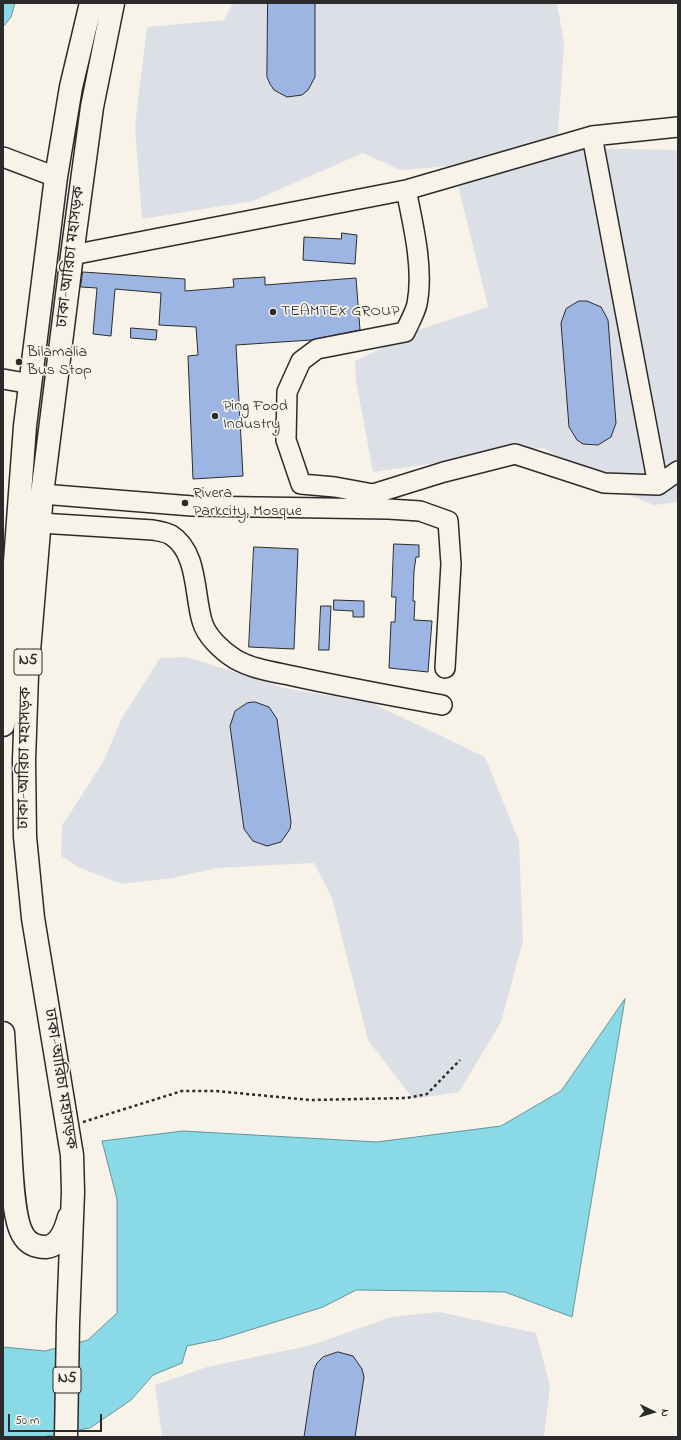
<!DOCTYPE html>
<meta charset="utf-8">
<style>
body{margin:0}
#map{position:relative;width:681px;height:1440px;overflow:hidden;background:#f7f3e8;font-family:"Indie Flower",sans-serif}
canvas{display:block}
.frame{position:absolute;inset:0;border:4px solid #2b2b2b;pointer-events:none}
.north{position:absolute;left:633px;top:1392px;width:40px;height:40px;-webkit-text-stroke:3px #f7f3e8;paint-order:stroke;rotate:95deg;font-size:11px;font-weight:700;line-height:16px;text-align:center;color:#2b2b2b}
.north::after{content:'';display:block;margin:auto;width:14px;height:18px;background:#2b2b2b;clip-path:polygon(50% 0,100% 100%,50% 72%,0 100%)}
.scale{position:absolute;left:8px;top:1414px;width:94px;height:18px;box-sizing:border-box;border:2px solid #2b2b2b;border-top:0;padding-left:5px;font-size:12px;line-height:14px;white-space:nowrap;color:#2b2b2b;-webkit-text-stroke:3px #f7f3e8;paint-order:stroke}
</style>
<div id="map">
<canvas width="681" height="1440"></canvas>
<div class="frame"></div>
<div class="north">N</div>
<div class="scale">50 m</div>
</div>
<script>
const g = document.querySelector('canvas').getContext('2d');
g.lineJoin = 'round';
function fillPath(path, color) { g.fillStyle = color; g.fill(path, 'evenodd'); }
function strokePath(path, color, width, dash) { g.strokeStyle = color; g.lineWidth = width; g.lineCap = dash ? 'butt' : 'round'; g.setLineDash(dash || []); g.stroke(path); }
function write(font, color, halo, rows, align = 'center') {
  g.font = font + ' "Indie Flower","Noto Sans Bengali",sans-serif'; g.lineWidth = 3.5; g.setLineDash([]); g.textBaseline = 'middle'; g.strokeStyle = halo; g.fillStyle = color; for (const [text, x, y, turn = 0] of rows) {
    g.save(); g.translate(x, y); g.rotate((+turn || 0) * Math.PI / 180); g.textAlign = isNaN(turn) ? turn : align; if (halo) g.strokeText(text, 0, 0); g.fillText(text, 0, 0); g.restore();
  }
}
fillPath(new Path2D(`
 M233 3H557L564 43 558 134 489 163 400 170 363 153 253 201 142 219 135 127 147 27 224 20Z
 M582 148 678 150V502L654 505 616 490 543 448 373 472 356 381 355 361 421 329 488 307 458 185Z
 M187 657 284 688 372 703 485 757 519 841 523 941 501 1022 459 1092 413 1099 368 1040 332 898 314 863 217 868 172 878 122 884 78 867 61 856 62 826 103 762 122 718 160 658Z
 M439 1312 536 1333 550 1386 544 1437H162L155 1385 207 1367 312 1345 391 1317Z`), '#dce0e6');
const water = new Path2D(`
 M3 3H15L11 17 3 27Z
 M625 999 572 1317 505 1292 356 1290 323 1307 221 1339 187 1346 182 1363 153 1375 131 1400 90 1428 42 1437H3V1347L45 1351 88 1340 117 1313V1199L102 1141 183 1131 377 1142 501 1126 561 1091Z`);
fillPath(water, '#8ad9e6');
strokePath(water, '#64939b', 1);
const building = new Path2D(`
 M268 3H315V77L308 90 302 95 287 97 274 90 270 84 267 77Z
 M342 233 357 235 355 264 303 260 304 237 341 239Z
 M83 272 185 279V291L234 287 233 279 265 277V285L356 278 360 330 311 340 236 345 243 476 193 479 188 356 198 355 196 327 159 325 161 293 115 289 111 336 93 334 97 288 81 287Z
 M579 301H587L601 307 608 320 616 423 611 437 598 445 583 444 577 440 569 427 561 323 566 309Z
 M131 328 157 330 156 340 131 338Z
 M394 544 419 545V557H416L414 571 413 601H415L414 620 432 621 428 672 389 668 391 622H395L396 597H392Z
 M254 547 298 549 294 649 249 647Z
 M334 600 364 601V617H353V611L334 610Z
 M321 606H331L329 650H319Z
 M255 702 269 707 277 719 291 822 290 829 281 842 267 846 253 841 244 829 230 726 235 711 247 703Z
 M338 1352 353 1356 362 1369 364 1377 355 1437H304L314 1370 317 1363 323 1357Z`);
fillPath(building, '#9db5e2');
strokePath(building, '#2b2b2b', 1);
const minor = new Path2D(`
 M592 136 658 485
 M3 157 56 177
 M406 190C413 224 424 269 417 304 415 313 409 323 405 332L317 349 301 361 287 392 286 440 301 484 335 487 373 494 444 472 515 454 604 483 658 485 678 471
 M72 255 406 190 592 136 678 127
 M3 379 31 384
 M42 494 192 506 388 509 420 511 448 521 451 564 445 668
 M40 523 153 530C158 531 166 532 171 535 198 552 194 594 202 621 206 636 222 651 235 659 252 669 274 672 293 676 343 687 393 696 442 705`);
const highway = new Path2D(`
 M3 725 25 426 56 177 71 87 91 3
 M3 1033 9 1125 7 1140
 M9 1125C11 1150 11 1216 23 1235 28 1244 36 1247 46 1247 60 1246 66 1228 69 1217
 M66 1437 68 1323 73 1192 72 1155 33 918 25 837 24 760 27 675 42 494 72 255 92 107 113 3`);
strokePath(minor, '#2b2b2b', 22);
strokePath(highway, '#2b2b2b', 25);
strokePath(new Path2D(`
 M83 1122 182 1091H216L310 1100 407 1098 427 1094 460 1060`), '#2b2b2b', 2.5, [3, 3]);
strokePath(minor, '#f7f3e8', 19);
strokePath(highway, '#f7f3e8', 22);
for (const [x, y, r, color] of [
 [273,312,4,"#2b2b2b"],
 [19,362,4,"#2b2b2b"],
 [215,416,4,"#2b2b2b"],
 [185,503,4,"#2b2b2b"]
]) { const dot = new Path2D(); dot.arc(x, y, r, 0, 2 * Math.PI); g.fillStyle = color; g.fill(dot); strokePath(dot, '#f7f3e8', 1.5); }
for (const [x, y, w] of [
 [28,662,28],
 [67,1380,28]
]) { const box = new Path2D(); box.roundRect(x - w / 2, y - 13, w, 26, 3); g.fillStyle = '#f7f3e8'; g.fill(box); strokePath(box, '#2b2b2b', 1); }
write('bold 15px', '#2b2b2b', null, [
 ["N5",28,662],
 ["N5",67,1380]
]);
write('16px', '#2b2b2b', '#f7f3e8', [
 ["ঢাকা-আরিচা মহাসড়ক",72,257,-83],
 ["ঢাকা-আরিচা মহাসড়ক",26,758,-89],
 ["ঢাকা-আরিচা মহাসড়ক",59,1079,81]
]);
write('16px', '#2b2b2b', '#f7f3e8', [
 ["TEAMTEX GROUP",281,312],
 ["Bilamalia",27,353],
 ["Bus Stop",27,371],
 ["Ping Food",223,407],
 ["Industry",223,425],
 ["Rivera",193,494],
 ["Parkcity, Mosque",193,512]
], 'left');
</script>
